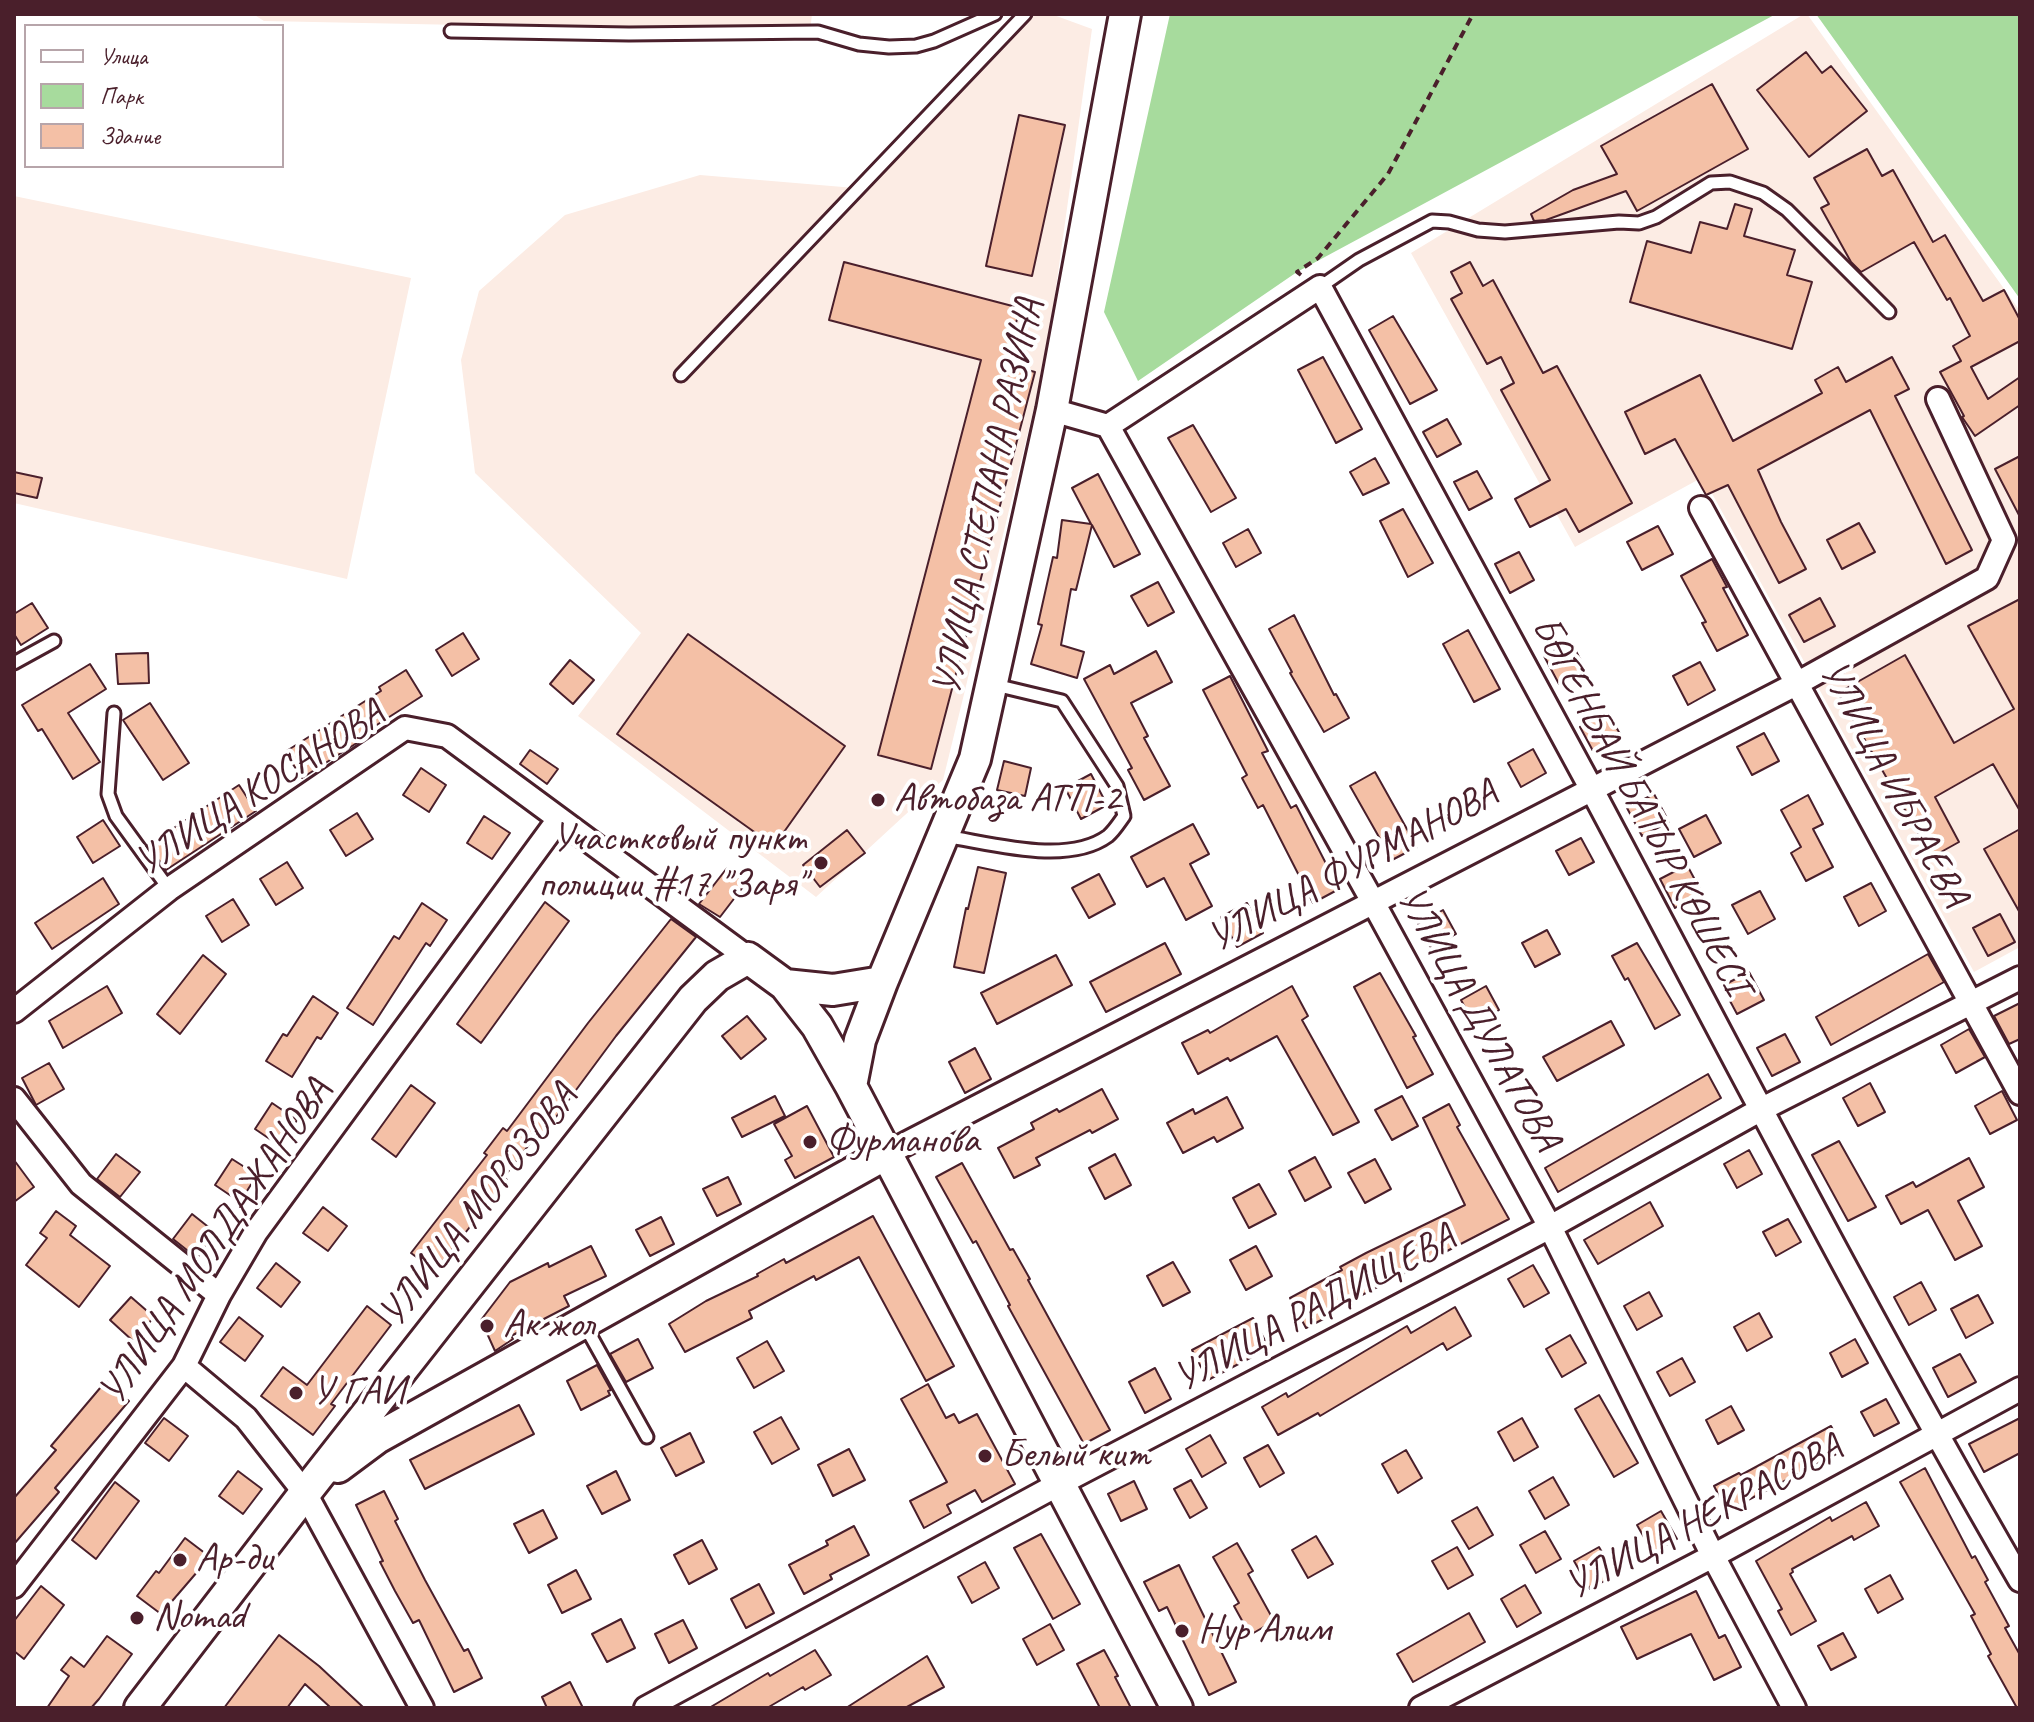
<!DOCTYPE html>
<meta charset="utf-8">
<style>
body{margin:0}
#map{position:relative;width:2034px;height:1722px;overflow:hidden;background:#fff;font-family:Caveat,sans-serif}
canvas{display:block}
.frame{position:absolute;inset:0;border:16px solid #4a1f2b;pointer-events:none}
.legend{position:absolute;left:24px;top:24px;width:260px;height:144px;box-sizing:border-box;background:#fff;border:2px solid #b7a5aa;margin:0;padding:10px 14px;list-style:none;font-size:24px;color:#4a1f2b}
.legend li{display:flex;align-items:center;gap:16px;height:40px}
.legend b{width:40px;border:2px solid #b7a5aa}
</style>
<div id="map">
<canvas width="2034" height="1722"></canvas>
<div class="frame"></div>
<ul class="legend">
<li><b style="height:10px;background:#fff"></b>Улица</li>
<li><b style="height:22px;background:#a7db9d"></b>Парк</li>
<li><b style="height:22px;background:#f4c0a6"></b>Здание</li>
</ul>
</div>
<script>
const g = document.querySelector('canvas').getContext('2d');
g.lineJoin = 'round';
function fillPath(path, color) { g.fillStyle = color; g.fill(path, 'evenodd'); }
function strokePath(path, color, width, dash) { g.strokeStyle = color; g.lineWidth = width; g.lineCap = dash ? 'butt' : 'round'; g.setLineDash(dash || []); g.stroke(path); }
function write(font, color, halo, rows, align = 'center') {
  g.font = font + ' Caveat,sans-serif'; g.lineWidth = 8; g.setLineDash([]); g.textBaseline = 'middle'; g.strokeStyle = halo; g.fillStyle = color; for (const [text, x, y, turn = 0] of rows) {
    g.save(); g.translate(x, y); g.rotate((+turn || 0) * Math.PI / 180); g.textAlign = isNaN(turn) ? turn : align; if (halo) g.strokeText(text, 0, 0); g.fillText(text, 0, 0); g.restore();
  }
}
fillPath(new Path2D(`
 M253 14H812L810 32 264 21Z
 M1015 14H1051L1092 29 1046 359 943 780 816 897 578 716 641 633 475 473 461 360 479 291 565 215 700 175 855 188Z
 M1804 14H1807L2020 311V947L1974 972 1703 477 1575 547 1411 253Z
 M14 196 411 278 347 579 14 503Z`), '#fcece4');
fillPath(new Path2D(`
 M1170 14H1776L1297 272 1138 381 1104 312Z
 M1816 14H2020V299Z`), '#a7db9d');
const building = new Path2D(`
 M1806 52 1822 73 1831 66 1867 111 1809 157 1757 90Z
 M1712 84 1748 149 1637 211 1626 191 1546 220 1534 221 1531 214 1573 190 1617 174 1601 146Z
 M1019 115 1065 125 1032 276 986 266Z
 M1867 149 1882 176 1893 170 1933 242 1945 235 1983 301 2004 290 2020 320V341L1971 367 1988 399 2020 377V405L1975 436 1962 417 1964 416 1940 372 1961 361 1953 346 1970 336 1950 298 1947 300 1914 242 1861 272 1851 262 1821 208 1829 204 1814 178Z
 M1735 204 1752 209 1744 236 1795 250 1787 275 1812 282 1792 349 1630 302 1647 241 1691 253 1700 222 1727 229Z
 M844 262 1020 308 1005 364 1035 372 931 769 878 755 981 360 829 320Z
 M1470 262 1483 286 1493 280 1543 373 1557 366 1632 503 1579 532 1566 509 1530 527 1515 499 1550 480 1501 390 1514 383 1501 357 1487 364 1451 299 1462 293 1451 272Z
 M1393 316 1437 390 1410 404 1369 330Z
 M1323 357 1362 429 1336 443 1298 370Z
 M1892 357 1909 389 1895 396 1972 550 1946 564 1870 410 1758 470 1781 522 1806 569 1779 583 1728 485 1706 495 1675 439 1645 454 1625 412 1700 375 1733 441 1822 393 1815 380 1838 367 1846 382Z
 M1447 419 1461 444 1437 457 1423 432Z
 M1193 425 1236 498 1211 512 1168 438Z
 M2020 456V517L1995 469Z
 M1375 458 1389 483 1363 495 1350 472Z
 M1477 471 1492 498 1469 510 1454 482Z
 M14 472 42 478 37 498 14 493Z
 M1098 474 1140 554 1114 567 1092 525 1076 590 1071 589 1061 645 1084 652 1077 678 1031 664 1042 625 1038 624 1053 557 1057 558 1062 520 1091 524 1072 488Z
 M1403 509 1433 563 1408 577 1380 521Z
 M1859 523 1875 552 1842 569 1827 540Z
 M1658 526 1673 554 1642 570 1627 542Z
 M1248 529 1261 553 1236 567 1223 543Z
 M1519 552 1534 580 1510 593 1495 564Z
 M1712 559 1727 587 1723 588 1748 635 1717 651 1702 623 1706 622 1681 576Z
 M1158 582 1174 612 1148 626 1131 596Z
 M1820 598 1835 626 1804 642 1789 615Z
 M2020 599V811L1993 764 1935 797 1959 842 1932 857 1838 693 1905 655 1954 743 2014 709 1968 626Z
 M32 603 48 628 21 645 14 634V614Z
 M1294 615 1334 695 1336 694 1349 718 1324 732 1290 673 1292 672 1269 629Z
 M1468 630 1500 689 1474 702 1443 644Z
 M463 633 479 659 452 676 436 650Z
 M688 634 845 746 774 846 617 734Z
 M1571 642 1586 670 1559 684 1544 656Z
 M1156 651 1172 682 1131 703 1148 736 1144 738 1170 786 1144 800 1128 770 1132 768 1084 679 1110 665 1114 674Z
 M148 653 149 683 118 684 116 654Z
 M570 660 594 680 573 704 550 684Z
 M1700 662 1715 690 1688 705 1673 676Z
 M90 664 106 689 68 713 100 762 73 779 42 729 38 731 22 705Z
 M406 670 422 696 372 728 374 732 302 778 285 752 381 691 379 687Z
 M1230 676 1268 751 1262 753 1291 808 1296 805 1339 889 1313 903 1263 805 1258 808 1242 778 1247 775 1203 690Z
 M150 703 189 763 163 780 123 720Z
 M1608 712 1621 736 1593 751 1580 727Z
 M1764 733 1779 761 1752 775 1737 747Z
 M1533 749 1546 773 1521 787 1508 763Z
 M530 750 558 769 547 784 520 764Z
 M1004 761 1031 768 1025 796 997 790Z
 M421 768 446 785 429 812 403 795Z
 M1375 772 1417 847 1392 860 1350 786Z
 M1091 774 1107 805 1081 819 1065 788Z
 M239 785 256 811 166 870 148 845Z
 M1654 794 1669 822 1642 836 1627 808Z
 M1808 795 1823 824 1813 829 1833 867 1806 881 1791 853 1801 847 1781 810Z
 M357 813 373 839 346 856 330 830Z
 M1706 815 1721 843 1694 857 1679 829Z
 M484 816 510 833 492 859 467 843Z
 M103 820 120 846 93 863 77 837Z
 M1193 824 1209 854 1190 864 1212 906 1186 920 1164 878 1147 887 1131 857Z
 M2020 829V913L1984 849Z
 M847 830 865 853 820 887 803 865Z
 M1581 838 1594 862 1569 875 1556 851Z
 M287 862 303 888 276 905 260 879Z
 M1687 865 1702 893 1675 908 1660 879Z
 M978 867 1006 873 984 973 954 967 966 908 968 909Z
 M727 868 746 883 720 917 699 904Z
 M1099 874 1115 904 1089 918 1072 888Z
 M103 878 119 904 52 949 35 923Z
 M1871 883 1886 911 1859 926 1844 897Z
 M1760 891 1775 919 1748 934 1732 905Z
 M233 899 249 925 222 942 206 916Z
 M545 902 569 921 481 1043 457 1024Z
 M422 903 447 920 430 946 426 943 373 1025 347 1008 394 936 399 939Z
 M1247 903 1263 933 1237 947 1221 917Z
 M1443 910 1456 934 1431 948 1418 924Z
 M2000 914 2015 942 1988 956 1973 928Z
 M671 919 696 937 616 1036 539 1140 535 1137 504 1177 507 1180 435 1271 411 1253 487 1155 484 1153 503 1128 507 1131 588 1023Z
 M1547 930 1560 954 1535 967 1522 943Z
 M1165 943 1181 974 1106 1012 1090 982Z
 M1637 943 1680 1015 1655 1029 1628 978 1625 980 1612 956Z
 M1928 954 1944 982 1831 1045 1816 1017Z
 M203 955 226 974 180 1034 157 1014Z
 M1056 955 1072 985 997 1024 981 993Z
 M1749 972 1764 1000 1737 1014 1722 986Z
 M1380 973 1416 1036 1413 1037 1433 1074 1407 1088 1354 987Z
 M107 986 122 1013 63 1048 49 1021Z
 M1292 986 1308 1016 1302 1020 1359 1122 1333 1135 1277 1036 1230 1061 1228 1058 1198 1074 1182 1043 1208 1030 1210 1033Z
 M1486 986 1499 1010 1474 1024 1461 1000Z
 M313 996 338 1013 321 1039 317 1037 292 1077 266 1061 283 1034 287 1036Z
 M2020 1003V1039L2009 1044 1994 1016Z
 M747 1016 766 1039 741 1059 722 1036Z
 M1611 1021 1624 1045 1557 1081 1543 1057Z
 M1969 1029 1985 1057 1956 1073 1941 1045Z
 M1785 1034 1800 1062 1772 1076 1757 1048Z
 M975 1048 991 1079 965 1093 949 1062Z
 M49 1063 64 1089 36 1105 22 1078Z
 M1708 1074 1721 1098 1558 1192 1545 1168Z
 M1870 1083 1885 1112 1858 1126 1843 1098Z
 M411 1085 435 1103 396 1157 372 1139Z
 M1102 1089 1118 1119 1092 1133 1090 1130 1036 1158 1040 1165 1014 1178 998 1148 1034 1129 1031 1123 1057 1109 1059 1112Z
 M2002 1091 2017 1120 1990 1134 1975 1106Z
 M775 1096 785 1116 742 1137 732 1118Z
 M1402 1096 1418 1126 1392 1140 1375 1110Z
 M1227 1097 1243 1128 1217 1142 1214 1137 1183 1153 1167 1123 1193 1109 1195 1114Z
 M272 1103 297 1120 280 1146 255 1129Z
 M1449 1104 1460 1125 1457 1127 1509 1219 1331 1311 1333 1314 1306 1328 1290 1298 1342 1270 1340 1267 1366 1253 1465 1205 1423 1118Z
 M807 1106 834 1157 795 1178 785 1160 792 1156 774 1124Z
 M1839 1141 1876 1207 1848 1221 1812 1155Z
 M1749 1150 1762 1174 1737 1188 1724 1164Z
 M116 1154 140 1172 120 1197 97 1179Z
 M1115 1154 1131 1185 1105 1199 1089 1168Z
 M1315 1157 1331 1187 1305 1201 1289 1171Z
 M1969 1158 1984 1187 1958 1201 1982 1246 1955 1260 1928 1210 1901 1224 1886 1196 1913 1182 1916 1187Z
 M232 1159 257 1175 240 1202 215 1185Z
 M1375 1159 1391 1189 1365 1203 1348 1173Z
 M14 1160 34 1187 14 1202Z
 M962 1163 1010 1250 1013 1249 1030 1279 1028 1280 1110 1430 1084 1444 1008 1306 1010 1305 976 1241 973 1243 936 1177Z
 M728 1177 741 1204 717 1216 703 1189Z
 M1259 1184 1276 1214 1249 1228 1233 1198Z
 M1650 1202 1663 1226 1598 1264 1584 1240Z
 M323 1207 347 1226 328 1251 303 1233Z
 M56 1211 76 1226 70 1235 110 1266 79 1307 26 1265 47 1238 40 1233Z
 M192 1214 216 1233 197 1258 173 1239Z
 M873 1216 954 1366 926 1381 859 1257 816 1280 814 1276 749 1311 752 1318 685 1352 669 1324 706 1301 758 1276 757 1274 784 1259 786 1263Z
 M661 1217 674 1244 650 1256 636 1230Z
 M1788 1219 1801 1242 1776 1256 1763 1232Z
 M591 1246 606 1276 564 1296 569 1306 511 1336 513 1339 495 1351 481 1320 510 1282 548 1263 549 1267Z
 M1256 1246 1272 1276 1246 1290 1230 1260Z
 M1173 1262 1190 1292 1163 1306 1147 1276Z
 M276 1263 300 1282 281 1307 257 1288Z
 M1533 1265 1549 1293 1524 1307 1508 1279Z
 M1921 1282 1936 1310 1909 1325 1894 1297Z
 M1649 1292 1662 1316 1637 1330 1624 1306Z
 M1978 1295 1993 1323 1966 1338 1951 1309Z
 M131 1297 154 1317 133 1341 110 1320Z
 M367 1306 391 1325 331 1404 335 1406 313 1435 261 1396 283 1367 307 1385Z
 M1455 1307 1471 1336 1447 1350 1443 1343 1320 1416 1318 1413 1278 1435 1262 1407 1286 1393 1288 1397 1407 1326 1411 1333Z
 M1759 1313 1772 1337 1747 1351 1734 1327Z
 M239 1317 263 1336 245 1361 220 1342Z
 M1253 1318 1269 1348 1208 1380 1192 1350Z
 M1570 1335 1586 1363 1562 1377 1546 1349Z
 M638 1339 653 1368 626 1382 610 1354Z
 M1855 1339 1868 1363 1842 1377 1830 1353Z
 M767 1341 784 1371 754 1388 737 1358Z
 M1960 1354 1976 1382 1948 1397 1933 1368Z
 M1682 1358 1695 1382 1670 1396 1657 1372Z
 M597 1365 611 1390 608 1391 610 1395 581 1410 567 1381Z
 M1155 1368 1171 1399 1145 1413 1129 1382Z
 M106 1381 129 1401 55 1488 59 1492 14 1544V1498L56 1450 51 1446Z
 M928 1384 946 1418 954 1414 959 1423 977 1414 1015 1484 982 1502 975 1490 947 1505 951 1513 924 1528 910 1501 947 1482 901 1399Z
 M1599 1395 1638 1463 1614 1477 1575 1409Z
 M1886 1399 1899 1423 1874 1436 1861 1412Z
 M519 1405 534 1434 425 1489 410 1460Z
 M1731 1406 1744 1430 1718 1444 1706 1420Z
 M781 1417 799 1449 772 1464 754 1432Z
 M164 1418 188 1436 169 1461 145 1443Z
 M1522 1418 1538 1447 1514 1461 1498 1432Z
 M2020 1418V1453L1984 1472 1969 1444Z
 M1831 1426 1844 1450 1727 1511 1714 1486 1739 1473 1741 1475Z
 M690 1433 704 1462 676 1476 661 1448Z
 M1210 1435 1226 1463 1202 1477 1186 1449Z
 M1268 1445 1284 1473 1260 1487 1244 1458Z
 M849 1449 865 1480 833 1496 818 1465Z
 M1406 1450 1422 1478 1398 1493 1382 1464Z
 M1925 1468 1972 1558 1975 1556 1988 1580 1985 1582 2009 1626 2005 1628 2020 1655V1708H2017L1988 1656 1991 1654 1971 1616 1975 1614 1900 1482Z
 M238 1471 262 1489 243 1514 219 1496Z
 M616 1471 630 1500 602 1514 587 1486Z
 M1553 1477 1569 1505 1545 1519 1529 1491Z
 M1191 1480 1207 1508 1190 1518 1174 1489Z
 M1134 1481 1147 1509 1121 1521 1108 1494Z
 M115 1482 139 1501 96 1559 72 1540Z
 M384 1491 398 1519 395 1521 425 1580 464 1651 468 1649 482 1678 454 1692 419 1620 413 1623 395 1591 380 1562 383 1561 356 1505Z
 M1866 1502 1879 1526 1854 1540 1852 1536 1792 1569 1793 1572 1790 1574 1816 1621 1791 1635 1778 1611 1782 1609 1756 1561 1830 1517 1832 1521Z
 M1477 1507 1493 1535 1469 1549 1452 1521Z
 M543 1510 557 1538 529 1553 514 1524Z
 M1661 1511 1677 1539 1653 1553 1637 1525Z
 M854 1526 869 1555 830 1575 832 1579 804 1594 789 1565 828 1545 826 1541Z
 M1545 1531 1561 1559 1536 1573 1520 1545Z
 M1041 1534 1080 1604 1053 1619 1014 1548Z
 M1316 1536 1333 1564 1308 1578 1292 1550Z
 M185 1538 210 1557 161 1614 137 1596 156 1571 159 1573Z
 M702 1540 717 1569 689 1584 674 1555Z
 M1237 1543 1253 1571 1248 1574 1274 1621 1250 1635 1234 1606 1239 1603 1213 1557Z
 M1457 1547 1473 1575 1448 1589 1432 1561Z
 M1599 1547 1615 1575 1590 1589 1574 1561Z
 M985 1562 999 1588 972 1603 958 1577Z
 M1179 1565 1236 1682 1209 1695 1167 1607 1159 1611 1144 1582Z
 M576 1570 591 1599 562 1613 548 1585Z
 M1890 1575 1903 1599 1878 1613 1865 1589Z
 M759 1584 774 1613 746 1628 731 1599Z
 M1525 1585 1541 1613 1517 1627 1501 1599Z
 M41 1586 64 1605 24 1659 14 1651V1621Z
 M1696 1591 1719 1638 1725 1635 1741 1667 1714 1680 1691 1634 1637 1659 1621 1627Z
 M1469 1613 1485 1642 1413 1682 1397 1654Z
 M621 1619 635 1648 607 1662 592 1634Z
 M683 1620 697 1648 669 1663 655 1634Z
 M1050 1624 1064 1650 1037 1665 1023 1639Z
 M1843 1633 1856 1657 1831 1670 1818 1646Z
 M279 1635 319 1666 364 1708H331L305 1684 287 1708H224Z
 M107 1636 132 1654 99 1699 91 1708H47L69 1676 61 1670 71 1657 84 1667Z
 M815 1650 831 1675 805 1690 803 1687 767 1708H709L768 1673 770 1676Z
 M1104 1650 1118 1676 1115 1677 1131 1708H1100L1077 1664Z
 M927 1656 944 1687 905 1708H846Z
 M570 1682 583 1708H547L542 1697Z`);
fillPath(building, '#f4c0a6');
strokePath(building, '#4a1f2b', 2);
const service = new Path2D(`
 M451 31 629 34 818 32 859 44 889 47 916 46 934 41 995 14
 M1320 287 1359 260 1432 221 1449 222 1478 230 1505 232 1619 222 1639 223 1656 217 1711 183 1730 182 1763 193 1787 210 1889 312
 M681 375 1025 14
 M14 663 54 641
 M114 713 108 794 116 816 169 889
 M944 836C991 843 1067 866 1108 836 1114 831 1119 823 1124 816L1117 786 1062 701 991 684
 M584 1324 647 1437`);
const minor = new Path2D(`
 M1052 410 1108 426 1373 902 1550 1227 1713 1556 1794 1708
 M1108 426 1320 287C1410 454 1501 620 1591 788 1732 1053 1869 1320 2020 1580
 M1701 508 2020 1093
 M14 1011 169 889 405 728 447 736 748 958
 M14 1099 81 1184 219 1295
 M886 1154 1798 683 1987 578 2004 540 1938 399
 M184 1366 246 1418 305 1493 422 1708
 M14 1586 184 1366 219 1295 256 1232 559 819
 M646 1708 1059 1484 1550 1227 1760 1110 2020 978
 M1421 1708 1713 1556 2020 1389`);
const secondary = new Path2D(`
 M785 985 833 990 882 982
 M851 1086 860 1040 882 982 975 759 1052 410 1125 14
 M338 1467 377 1438 886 1154
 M140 1708 305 1493 693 999 717 976 748 958 785 985 817 1026 851 1086 1177 1708`);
strokePath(service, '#4a1f2b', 17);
strokePath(minor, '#4a1f2b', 28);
strokePath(secondary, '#4a1f2b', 36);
strokePath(new Path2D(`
 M1301 275 1297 272 1318 258 1388 174 1473 14`), '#4a1f2b', 4, [8, 6]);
strokePath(service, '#fff', 11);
strokePath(minor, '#fff', 22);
strokePath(secondary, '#fff', 30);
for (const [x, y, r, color] of [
 [878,800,8,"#4a1f2b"],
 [821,863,8,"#4a1f2b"],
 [810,1142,8,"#4a1f2b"],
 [487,1326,8,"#4a1f2b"],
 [296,1393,8,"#4a1f2b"],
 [985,1456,8,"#4a1f2b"],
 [180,1560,8,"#4a1f2b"],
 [137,1618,8,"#4a1f2b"],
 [1182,1631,8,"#4a1f2b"]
]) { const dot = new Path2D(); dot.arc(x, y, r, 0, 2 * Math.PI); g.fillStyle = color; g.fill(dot); strokePath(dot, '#fff', 3); }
write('40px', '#4a1f2b', '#fff', [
 ["УЛИЦА СТЕПАНА РАЗИНА",989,497,-78],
 ["УЛИЦА ИБРАЕВА",1893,784,62],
 ["УЛИЦА КОСАНОВА",260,789,-33],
 ["БӨГЕНБАЙ БАТЫР КӨШЕСІ",1640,806,62],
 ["УЛИЦА ФУРМАНОВА",1353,867,-28],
 ["УЛИЦА ДУЛАТОВА",1478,1019,61],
 ["УЛИЦА МОРОЗОВА",479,1206,-52],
 ["УЛИЦА МОЛДАЖАНОВА",216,1242,-56],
 ["УЛИЦА РАДИЩЕВА",1315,1309,-28],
 ["УЛИЦА НЕКРАСОВА",1704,1518,-28]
]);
write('40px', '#4a1f2b', '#fff', [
 ["Автобаза АТП-2",894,800],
 ["Участковый пункт",805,840,"right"],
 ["полиции #17 \"Заря\"",805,886,"right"],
 ["Фурманова",826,1142],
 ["Ак жол",503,1326],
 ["У ГАИ",312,1393],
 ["Белый кит",1001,1456],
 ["Ар-ди",196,1560],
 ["Nomad",153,1618],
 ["Нур Алим",1198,1631]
], 'left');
</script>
